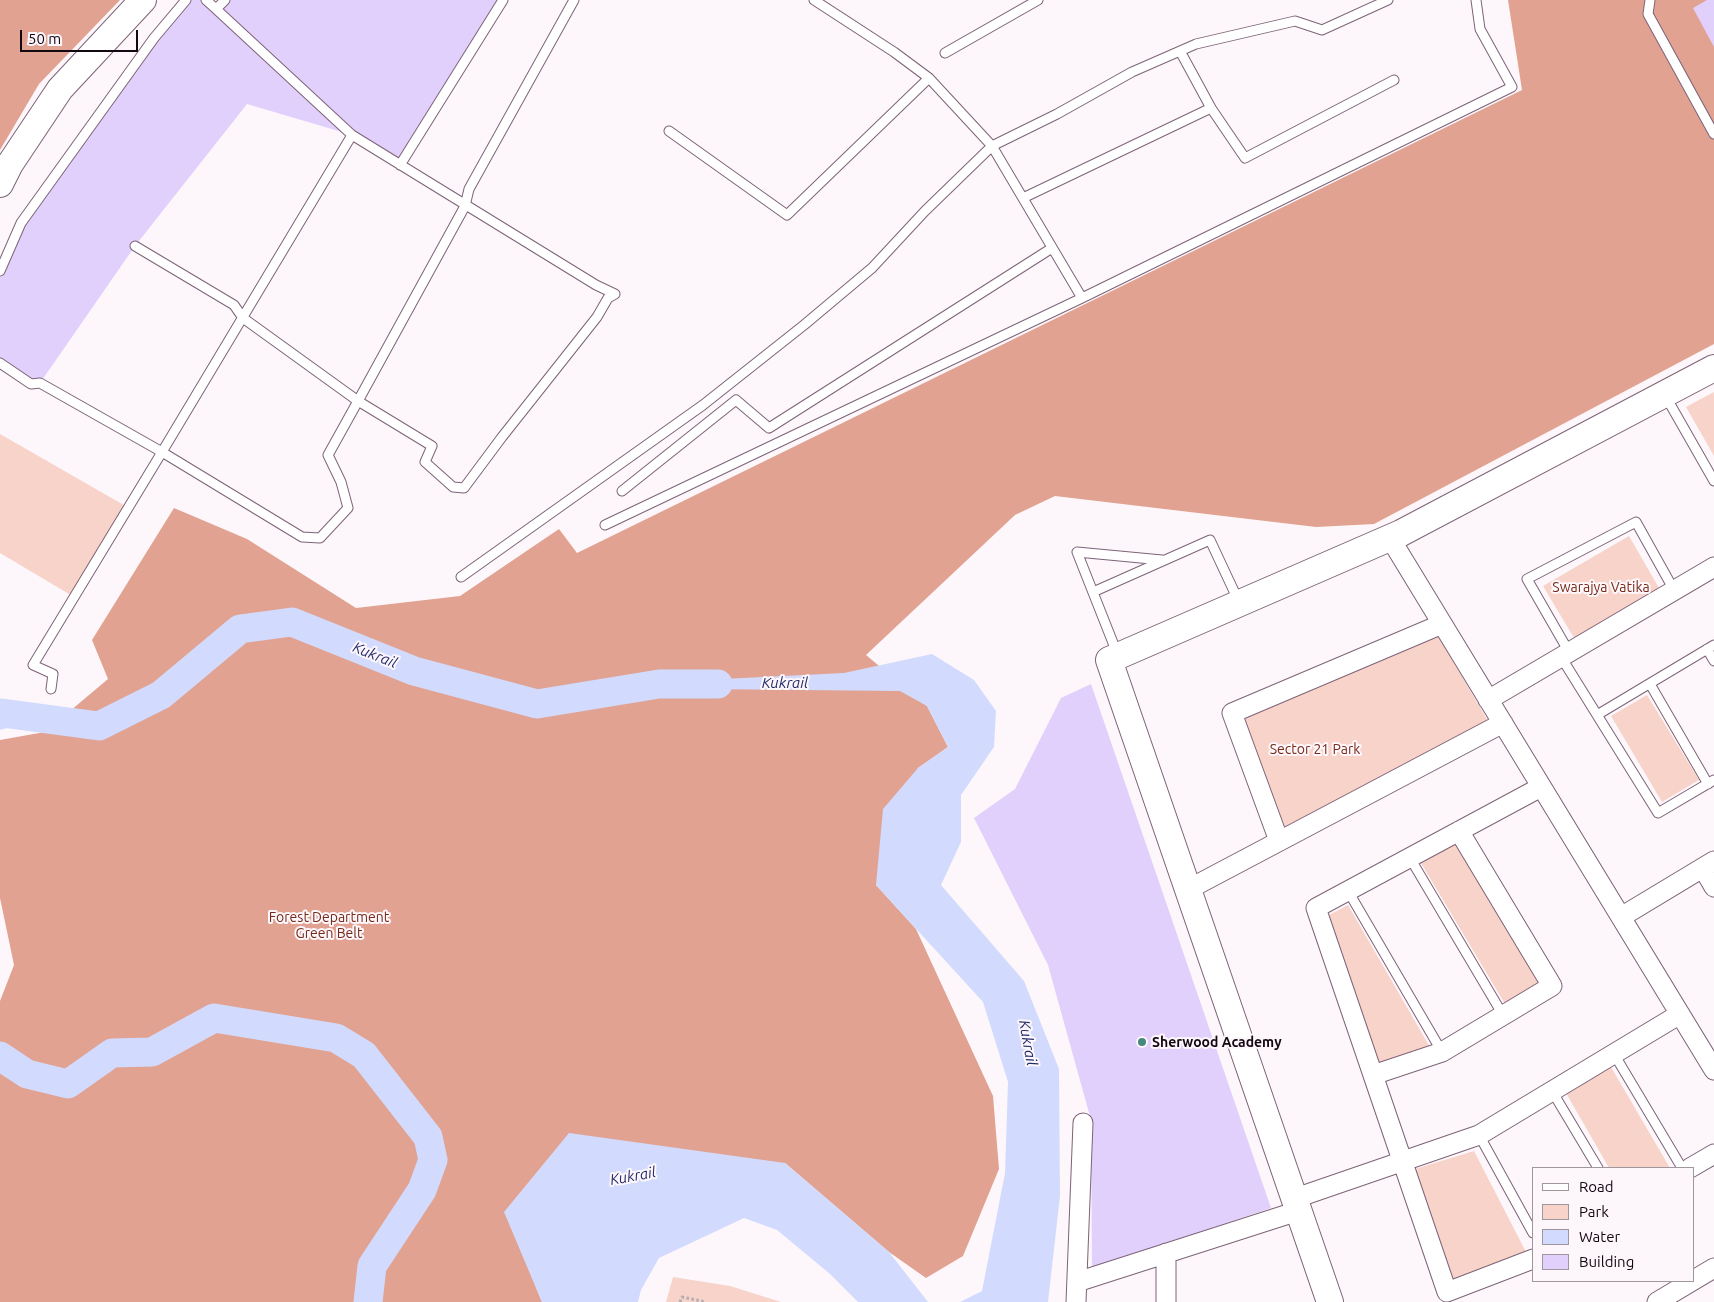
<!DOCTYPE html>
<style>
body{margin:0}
#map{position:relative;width:1714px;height:1302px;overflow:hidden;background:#fdf7fb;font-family:Ubuntu,sans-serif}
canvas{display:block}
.legend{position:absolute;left:1532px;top:1167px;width:162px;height:115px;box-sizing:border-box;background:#fdf7fb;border:1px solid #9f979d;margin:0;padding:6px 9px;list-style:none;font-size:15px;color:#120810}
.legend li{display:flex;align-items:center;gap:10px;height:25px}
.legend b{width:25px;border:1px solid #9f979d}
.scale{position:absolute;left:20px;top:30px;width:118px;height:22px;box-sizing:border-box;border:2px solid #120810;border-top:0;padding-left:6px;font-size:15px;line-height:18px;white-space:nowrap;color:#120810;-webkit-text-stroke:4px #fdf7fb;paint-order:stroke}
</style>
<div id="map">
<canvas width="1714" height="1302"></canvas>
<ul class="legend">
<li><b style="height:6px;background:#fff"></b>Road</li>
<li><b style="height:14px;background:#f8d3ca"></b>Park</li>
<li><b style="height:14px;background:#d2dbfe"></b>Water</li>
<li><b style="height:14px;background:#e1cffc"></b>Building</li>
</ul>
<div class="scale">50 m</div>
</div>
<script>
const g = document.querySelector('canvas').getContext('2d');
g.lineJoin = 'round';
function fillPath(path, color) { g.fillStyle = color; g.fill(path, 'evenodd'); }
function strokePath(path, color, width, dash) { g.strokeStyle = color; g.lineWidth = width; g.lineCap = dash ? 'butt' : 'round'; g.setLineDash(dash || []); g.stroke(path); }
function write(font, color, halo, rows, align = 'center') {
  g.font = font + ' Ubuntu,sans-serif'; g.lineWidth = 4; g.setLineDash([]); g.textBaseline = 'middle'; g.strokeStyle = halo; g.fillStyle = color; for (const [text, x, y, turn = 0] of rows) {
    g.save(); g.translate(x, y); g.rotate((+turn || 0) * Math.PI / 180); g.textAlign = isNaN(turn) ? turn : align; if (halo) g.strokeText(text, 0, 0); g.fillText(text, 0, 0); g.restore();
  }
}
fillPath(new Path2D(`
 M1714 392V456L1686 407Z
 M0 434 129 508 74 597 0 553Z
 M1629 536 1659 588 1574 638 1543 586Z
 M1438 636 1488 721 1285 828 1244 719Z
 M1647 695 1699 780 1662 802 1611 716Z
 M1454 842 1539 984 1505 1004 1421 863Z
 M1348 905 1431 1049 1378 1066 1327 916Z
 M1611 1067 1670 1168H1609L1566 1093Z
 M1474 1151 1526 1252 1452 1280 1415 1169Z
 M673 1277 730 1286 781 1302H666Z`), '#f8d3ca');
fillPath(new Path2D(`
 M0 0H120L39 84 0 150Z
 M1508 0H1714V344L1374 524 1316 527 1055 496 1015 515 866 655 927 706 948 747 918 768 876 885 916 929 993 1096 999 1169 963 1256 926 1278 889 1252 785 1163 505 1212 542 1302H0V1001L14 965 0 898V740L45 732 108 679 92 640 174 508 247 539 356 608 460 596 559 529 577 553 1522 90Z`), '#e1a291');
fillPath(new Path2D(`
 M932 654 974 680 996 711 994 747 961 795V842L941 885 1024 981 1059 1069 1060 1196 1048 1302H960L982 1291 1005 1173 1008 1082 983 1002 876 885 883 809 918 768 948 747 927 706 900 691 701 689 678 684 702 680 844 673Z
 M569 1133 785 1163 889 1252 928 1302H858L830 1274 777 1230 744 1218 659 1258 641 1290 638 1302H542L504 1212Z`), '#d2dbfe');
strokePath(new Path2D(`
 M0 715 2 713 99 726 161 695 240 629 292 622 414 671 537 704 659 684H718
 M0 1056 27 1074 68 1084 112 1053 152 1052 214 1018 336 1038 364 1055 428 1137 433 1160 422 1190 372 1266 368 1302`), '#d2dbfe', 29);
fillPath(new Path2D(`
 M186 0H206L216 9 225 0H503L400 165 352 135 247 104 135 246 40 383 31 384 0 363V271L21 223Z
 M1707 0H1714V47L1693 8Z
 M1091 684 1271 1208 1092 1268 1091 1120 1048 965 974 818 1015 789 1061 698Z`), '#e1cffc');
const lane = new Path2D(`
 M206 0 216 9 225 0
 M814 0 894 52 929 78 992 146 1082 298
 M1650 0 1648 14 1714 134
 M945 53 1038 0
 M1211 108 1245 158 1394 80
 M669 131 787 215 929 78
 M400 165 503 0
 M1023 198 1211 108 1180 51
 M135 246 234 305 243 318 358 401 465 206 469 189 574 0
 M0 271 21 223 154 38 186 0
 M0 363 31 384 40 383 162 452 352 135 216 9
 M1666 397 1714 481
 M622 491 736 400 769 428 1052 248
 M605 525 1082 298 1512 87 1480 29 1476 0
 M461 577 703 405 804 325 872 268 925 211 992 146 1057 114 1132 72 1196 44 1295 21 1322 30 1388 0
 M1093 592 1210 540 1239 602
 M1707 649 1714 661
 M1569 652 1527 579 1636 522 1674 590
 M1117 653 1077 552 1162 560
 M1561 657 1658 813 1714 780
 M1650 684 1708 784
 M51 689 53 674 33 665 162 452 302 537 320 538 348 508 341 482 328 455 358 401 432 446 425 462 453 487 464 488 502 437 597 317 608 298 615 294 596 285 352 135
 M1597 715 1714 645
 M1410 858 1503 1015
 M1348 891 1442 1052
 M1614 1054 1682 1168
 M1552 1091 1598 1168
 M1479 1135 1533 1233`);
const street = new Path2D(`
 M1390 538 1714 1070
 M1488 700 1714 567
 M1279 841 1232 713 1442 624
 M1703 868 1714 887
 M1187 890 1503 723
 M1621 917 1714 861
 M1373 1075 1442 1052 1552 986 1459 831
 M1690 1168 1714 1154
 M1293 1199 1479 1135 1680 1014
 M1533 1259 1447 1292 1316 908 1541 787
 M1077 1282 1298 1211
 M1076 1302 1083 1123
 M1166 1302V1253
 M1657 1302 1714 1268`);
const secondary = new Path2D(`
 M0 184 10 164 60 89 143 0
 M1330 1302 1109 660 1401 533 1714 368`);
strokePath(lane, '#7d6377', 11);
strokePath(street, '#7d6377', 21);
strokePath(secondary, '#7d6377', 28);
strokePath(new Path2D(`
 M680 1302 682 1297 706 1302`), '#b3acb1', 3, [2.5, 2.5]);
strokePath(lane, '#fff', 9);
strokePath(street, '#fff', 19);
strokePath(secondary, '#fff', 26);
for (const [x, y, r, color] of [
 [1142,1042,5,"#45897e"]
]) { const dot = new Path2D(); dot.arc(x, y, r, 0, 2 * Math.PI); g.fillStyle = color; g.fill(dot); strokePath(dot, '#fdf7fb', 2); }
write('14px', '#752a17', '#fdf7fb', [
 ["Swarajya Vatika",1601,587],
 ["Sector 21 Park",1315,749],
 ["Forest Department",329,917],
 ["Green Belt",329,933]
]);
write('bold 14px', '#120810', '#fdf7fb', [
 ["Sherwood Academy",1152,1042]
], 'left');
write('italic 15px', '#222b6a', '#fdf7fb', [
 ["Kukrail",375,655,22],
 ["Kukrail",785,683],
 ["Kukrail",1028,1043,80],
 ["Kukrail",633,1176,-10]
]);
</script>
